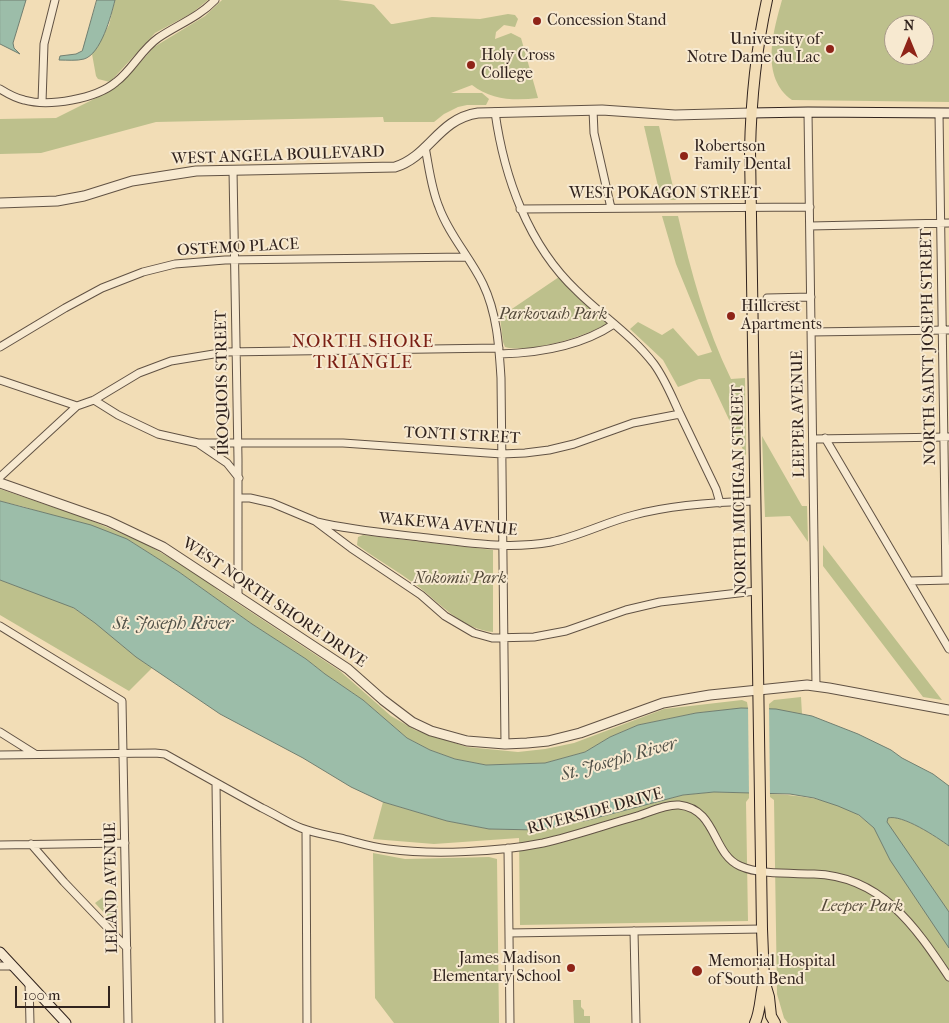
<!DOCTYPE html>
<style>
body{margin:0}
#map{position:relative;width:949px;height:1023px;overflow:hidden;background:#f2ddb6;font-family:"IM FELL French Canon",serif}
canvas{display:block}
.north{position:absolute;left:884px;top:15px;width:50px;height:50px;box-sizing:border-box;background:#f7e9d0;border:1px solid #a89a89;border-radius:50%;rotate:0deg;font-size:14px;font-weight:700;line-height:20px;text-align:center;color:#31231e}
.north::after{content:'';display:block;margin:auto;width:18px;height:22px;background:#8f2418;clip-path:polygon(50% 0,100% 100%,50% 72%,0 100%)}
.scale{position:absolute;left:15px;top:986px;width:95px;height:22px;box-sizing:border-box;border:2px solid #31231e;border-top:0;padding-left:6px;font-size:15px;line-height:18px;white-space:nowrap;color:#31231e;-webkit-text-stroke:4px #f7e9d0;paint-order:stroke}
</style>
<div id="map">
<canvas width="949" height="1023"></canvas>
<div class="north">N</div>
<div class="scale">100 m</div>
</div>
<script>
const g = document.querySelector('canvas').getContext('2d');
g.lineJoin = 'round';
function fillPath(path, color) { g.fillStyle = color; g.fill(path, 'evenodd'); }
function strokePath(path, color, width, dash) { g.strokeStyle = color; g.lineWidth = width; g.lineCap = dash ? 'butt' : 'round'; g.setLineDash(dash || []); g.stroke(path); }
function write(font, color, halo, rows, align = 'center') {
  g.font = font + ' "IM FELL French Canon",serif'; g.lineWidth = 4; g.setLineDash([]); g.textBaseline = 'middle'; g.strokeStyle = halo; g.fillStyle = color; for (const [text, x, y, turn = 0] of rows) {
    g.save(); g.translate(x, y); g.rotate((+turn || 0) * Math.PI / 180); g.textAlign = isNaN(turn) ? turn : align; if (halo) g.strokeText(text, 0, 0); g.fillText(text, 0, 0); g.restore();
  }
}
fillPath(new Path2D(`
 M115 0H208L192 13 155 33 110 82 98 79 96 76 92 54 109 25Z
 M222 0H338L371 4 374 5 391 24H393L432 17 480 19 508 14 515 15 518 19 515 27 504 25 496 32 495 39 511 33 521 38 538 98C515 101 491 100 472 85L451 93H482L489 99 486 105H467L458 107 444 114 434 122H384L383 117 156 122 41 153 0 154V119L56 118 110 91 131 73 154 47 205 16Z
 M782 0H949V102L792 100C760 77 773 32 782 0ZM894 25H924V55H894Z
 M644 126H659L676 200 661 199Z
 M662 216H678C691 272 706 328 731 379L745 378 746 456 710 379H699L678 387 663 360 630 329 638 322 662 335 673 328 698 356 712 352 676 264Z
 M559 277 576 296 608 323C587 336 529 354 505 347L503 342 500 317Z
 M762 436 802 506H807L808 542 790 516 765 517Z
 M0 489 85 518 144 543 198 574 219 591 340 671 391 716 415 730 467 747 518 752 545 749 574 743 664 709 742 700 747 702 748 708 696 713 638 725 610 737 585 752 545 763 486 765 455 759 430 750 407 738 363 700 325 674 306 659 252 624 179 572 127 539 25 507 0 501Z
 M363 535 493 550V632C461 629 439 602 415 584 396 570 376 559 357 545L358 537Z
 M823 545 942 700 923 697 823 566Z
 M0 580C24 590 53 595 75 609 103 626 125 650 152 668L129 691 0 615Z
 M801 697 802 714 769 709V704L774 700Z
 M714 792 749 793V798L746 802 748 921 520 925 519 838 434 844 373 839 383 802 447 821 489 829 538 830 588 820 683 795Z
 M770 794C799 795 843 800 866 821 874 819 882 817 889 817 906 817 936 836 949 846V1023H788L784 1018 777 994 774 800 770 797Z
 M373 853 405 859 489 857 497 859 499 1023H394L375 998Z
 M106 895H118V928L95 903Z
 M573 1000H581V1007L584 1010V1016H590V1023H574Z`), '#bdc08c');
const water = new Path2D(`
 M0 0H26L13 43 14 48 20 54 0 44Z
 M97 0H115C111 16 101 54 84 59 77 61 67 60 59 60L60 56 76 54 82 51Z
 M0 501 91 525 127 539 179 572 252 624 306 659 325 674 363 700 407 738 430 750 455 759 486 765 545 763 585 752 610 737 638 725 696 713 741 708 776 709 812 716 858 734 891 750 902 758 933 774 949 786V846C937 837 902 814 888 818L887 822 949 912V948L890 860 874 828 859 815 838 806 814 798 790 794 714 792 683 795 588 820 538 830 489 829 447 821 383 802 351 787 303 758 220 714 136 657 95 623 74 608 0 580Z`);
fillPath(water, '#9cbda9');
strokePath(water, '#717f71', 1);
fillPath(new Path2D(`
 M748 705 769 706 770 796 749 795Z`), '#f2ddb6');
const minor = new Path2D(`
 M0 89C8 94 15 98 24 100 49 107 96 99 116 82 132 70 141 50 158 38 177 25 199 17 215 0
 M42 102 44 44 55 0
 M593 110 594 133 611 208
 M495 112C504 177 528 245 577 291 602 316 632 335 654 364 665 379 672 397 680 414 692 439 704 464 716 489L720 503
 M808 112 816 686
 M939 113 946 580
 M425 147C429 167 431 188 439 207 449 235 470 257 483 284 497 313 499 346 501 378L505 744
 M233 170 238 459V596
 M520 209 810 207
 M810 226 949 223
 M767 298 811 297
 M811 332 949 330
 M0 347 65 308 102 288 143 272 175 264 225 260 467 257
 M500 354C539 353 581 346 614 324
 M0 380 77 406
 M94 400 118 415 158 434 198 443H343L502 454 525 453 549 450 574 444 633 423 680 414
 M825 438 949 649
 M813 439 949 437
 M199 444 227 463 239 478
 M0 477 77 406 94 400 139 373 171 361 226 352 499 348
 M239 498H250L272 503 315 521 351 548 421 595 445 616 474 633 492 638 534 637 566 631 626 610 660 602 756 591
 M317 522C351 530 384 533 419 537 463 542 507 550 551 542 580 536 606 522 634 515 671 505 717 502 755 501
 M910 581 949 580
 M0 626 122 701 128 1023
 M0 732 35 754
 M0 755 155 753 165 754C197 772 229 790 262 808 275 814 288 823 301 828 314 833 327 835 340 838 356 842 371 847 388 849 433 855 498 852 543 843 574 836 605 825 637 816 650 812 666 804 679 805 717 809 712 854 740 866 760 875 792 873 814 874 881 876 915 926 949 977
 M216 783 219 1023
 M306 830 307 1023
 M31 844 64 882 127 948
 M0 845 125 843
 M508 848 510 1023
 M634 931 636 1023
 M509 933 762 929
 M0 966H13
 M29 983 30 1023`);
const tertiary = new Path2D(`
 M0 203 57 201 84 196 132 181 196 171 395 167C430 156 438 119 478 113L602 110 675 115 751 113
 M0 483 108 521 163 547 348 669 383 700 412 722 431 731 467 741 505 744 527 743 548 741 580 733 663 703 710 695 807 685 829 688 949 710`);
const secondary = new Path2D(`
 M751 113 808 112 949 113
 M0 952 66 1023`);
const primary = new Path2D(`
 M767 0C756 50 751 99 750 151L762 929 764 980 769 997 771 1016 775 1023
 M755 1023C761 1010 760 995 764 981`);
strokePath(minor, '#615244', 9);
strokePath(tertiary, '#615244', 11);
strokePath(secondary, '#31231e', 11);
strokePath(primary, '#31231e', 12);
strokePath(minor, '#f7e9d0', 7);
strokePath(tertiary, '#f7e9d0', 9);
strokePath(secondary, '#f7e9d0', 9);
strokePath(primary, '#f2ddb6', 10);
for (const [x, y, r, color] of [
 [537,21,5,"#8f2418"],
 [830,49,5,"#8f2418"],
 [471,65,5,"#8f2418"],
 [684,156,5,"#8f2418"],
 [731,316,5,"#8f2418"],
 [571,968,5,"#8f2418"],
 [697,971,6,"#8f2418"]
]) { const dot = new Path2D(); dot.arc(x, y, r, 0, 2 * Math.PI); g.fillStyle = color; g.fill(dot); strokePath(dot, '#f7e9d0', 2); }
write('16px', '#31231e', '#f7e9d0', [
 ["Concession Stand",547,21],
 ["University of",820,40,"right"],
 ["Notre Dame du Lac",820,58,"right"],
 ["Holy Cross",481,56],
 ["College",481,74],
 ["Robertson",694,147],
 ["Family Dental",694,165],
 ["Hillcrest",741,307],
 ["Apartments",741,325],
 ["James Madison",561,959,"right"],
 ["Elementary School",561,977,"right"],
 ["Memorial Hospital",708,962],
 ["of South Bend",708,980]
], 'left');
write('16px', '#31231e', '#f7e9d0', [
 ["WEST ANGELA BOULEVARD",278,156,-2],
 ["WEST POKAGON STREET",665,194],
 ["OSTEMO PLACE",238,248,-3],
 ["NORTH SAINT JOSEPH STREET",929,347,-91],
 ["IROQUOIS STREET",223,383,-91],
 ["LEEPER AVENUE",799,414,-91],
 ["TONTI STREET",462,436,3],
 ["NORTH MICHIGAN STREET",740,490,-91],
 ["WAKEWA AVENUE",448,525,5],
 ["WEST NORTH SHORE DRIVE",274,603,34],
 ["RIVERSIDE DRIVE",595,812,-15],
 ["LELAND AVENUE",112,888,-91]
]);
write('italic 16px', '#544a3a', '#f7e9d0', [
 ["Parkovash Park",553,315],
 ["Nokomis Park",460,579],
 ["Leeper Park",862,907]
]);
g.letterSpacing = '1px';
write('18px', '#7a1f14', '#f7e9d0', [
 ["NORTH SHORE",363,343],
 ["TRIANGLE",363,364]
]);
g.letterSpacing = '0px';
write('italic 18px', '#515148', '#f7e9d0', [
 ["St. Joseph River",173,625],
 ["St. Joseph River",619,760,-16]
]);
</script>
